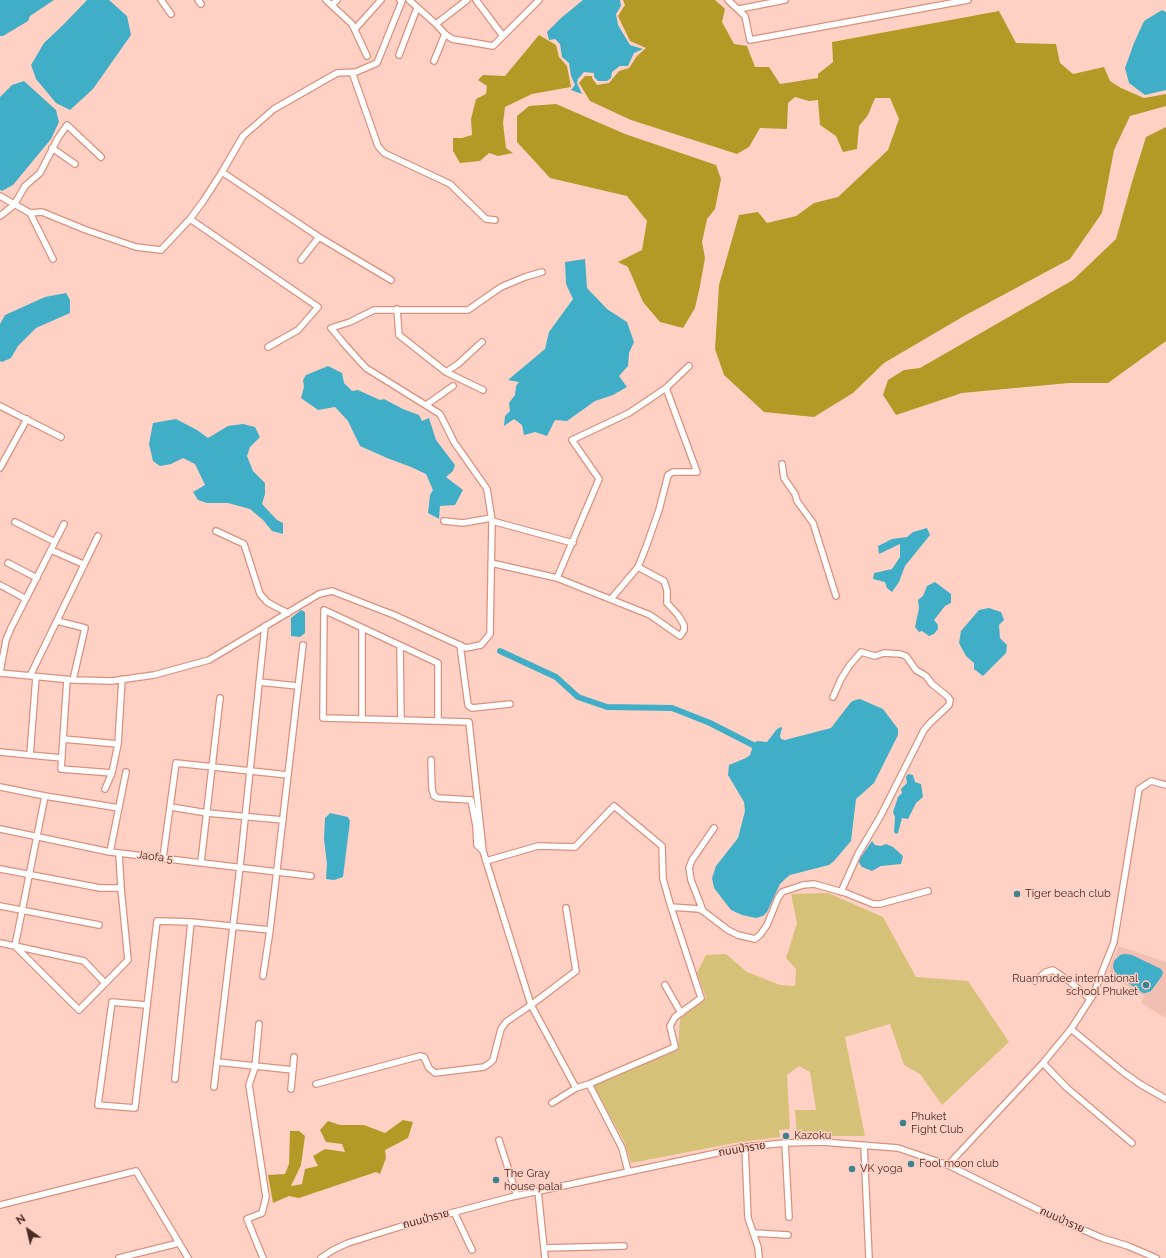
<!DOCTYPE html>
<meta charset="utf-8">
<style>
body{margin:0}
#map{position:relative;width:1166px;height:1258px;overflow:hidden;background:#ffd1c4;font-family:Raleway,sans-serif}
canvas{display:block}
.north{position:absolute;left:8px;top:1210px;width:40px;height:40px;-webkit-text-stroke:3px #ffd1c4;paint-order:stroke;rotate:326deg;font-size:11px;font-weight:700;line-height:16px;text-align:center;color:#482b23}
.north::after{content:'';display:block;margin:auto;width:14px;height:18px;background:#482b23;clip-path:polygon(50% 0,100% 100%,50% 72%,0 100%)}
</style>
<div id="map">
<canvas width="1166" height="1258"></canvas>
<div class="north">N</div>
</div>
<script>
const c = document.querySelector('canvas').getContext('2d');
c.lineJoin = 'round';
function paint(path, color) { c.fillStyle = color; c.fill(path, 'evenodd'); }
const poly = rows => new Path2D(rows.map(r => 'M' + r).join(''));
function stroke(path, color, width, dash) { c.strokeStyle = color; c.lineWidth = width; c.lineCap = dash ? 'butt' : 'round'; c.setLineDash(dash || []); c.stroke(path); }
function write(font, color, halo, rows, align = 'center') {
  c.font = font + ' Raleway,"Noto Sans Thai",sans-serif'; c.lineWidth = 3; c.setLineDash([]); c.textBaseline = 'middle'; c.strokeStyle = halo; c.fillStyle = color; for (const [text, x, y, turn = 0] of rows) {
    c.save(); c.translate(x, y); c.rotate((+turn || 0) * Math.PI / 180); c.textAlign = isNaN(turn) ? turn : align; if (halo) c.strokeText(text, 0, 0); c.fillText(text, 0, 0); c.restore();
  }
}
paint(poly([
 [1119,946,1166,962,1166,1018,1141,1003,1144,996,1109,975,1110,966]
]), '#f1c0b2');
paint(poly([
 [828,893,883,917,916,977,968,981,1009,1042,942,1105,920,1074,904,1065,890,1024,845,1037,865,1136,797,1136,795,1110,816,1110,810,1072,799,1066,787,1075,790,1129,779,1130,780,1137,740,1142,631,1163,624,1141,593,1085,678,1050,680,1017,706,998,697,973,706,955,726,954,747,972,780,985,795,986,796,969,786,958,797,923,791,894]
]), '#d5c278');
paint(poly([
 [623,0,715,0,725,9,722,22,734,44,747,46,755,67,769,67,780,84,818,78,818,74,833,62,832,42,999,11,1016,43,1056,44,1060,63,1073,74,1104,67,1110,81,1121,88,1144,98,1166,94,1166,106,1130,116,1114,150,1102,213,1070,259,964,316,884,363,853,393,814,417,764,412,724,375,715,349,719,285,739,215,758,212,767,223,796,216,814,203,838,197,888,150,899,119,890,98,875,98,868,115,859,126,857,149,843,152,836,136,820,125,818,100,809,101,795,97,788,103,787,129,760,128,749,147,737,154,631,120,590,101,579,83,585,76,592,76,592,78,597,85,609,83,619,71,629,68,637,56,646,48,630,41,618,16,625,5],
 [539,35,556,45,559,57,567,66,571,87,532,94,505,107,503,123,506,148,513,153,498,156,489,153,480,161,460,163,453,151,453,138,462,138,472,135,471,119,476,99,486,94,487,86,478,80,483,75,505,76],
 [556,104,625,134,716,165,721,179,715,209,707,219,702,242,705,258,700,286,695,308,683,328,660,322,643,302,628,267,618,262,642,250,647,221,627,196,550,178,517,142,517,116,529,106],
 [1166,127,1166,341,1108,383,1069,383,962,393,896,415,883,395,888,380,904,370,920,368,1073,280,1116,239,1132,182,1146,137],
 [403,1120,413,1122,408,1138,385,1150,386,1158,380,1174,376,1172,299,1198,289,1196,273,1203,268,1175,285,1174,289,1164,290,1131,299,1131,305,1136,301,1165,291,1186,302,1184,305,1169,318,1166,313,1156,325,1149,345,1152,342,1144,326,1142,320,1130,328,1121,340,1125,364,1125,385,1133]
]), '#b39926');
paint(poly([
 [0,0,54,0,30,16,28,21,3,36,0,36],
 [87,0,109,0,127,16,131,35,93,89,70,110,56,103,36,79,31,65,44,43,64,24],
 [583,0,620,0,621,6,616,14,618,25,630,45,643,49,634,53,628,66,620,66,612,72,611,78,607,81,598,81,594,77,594,73,584,72,578,79,577,83,582,94,571,90,575,85,571,76,569,63,562,57,560,44,555,39,549,40,547,32,561,18],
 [1162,10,1166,12,1166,90,1145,95,1129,83,1125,68,1134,43,1144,21],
 [24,81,56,110,59,122,51,139,13,185,2,191,0,190,0,97,12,85],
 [585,259,587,288,607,309,627,322,634,342,629,353,628,366,619,376,627,387,613,395,595,401,567,421,555,420,547,436,535,432,524,435,522,425,514,419,504,426,505,416,510,411,509,403,515,395,516,386,519,382,508,380,545,349,549,332,573,299,566,284,565,262],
 [66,293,70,300,70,313,36,328,18,346,11,358,2,362,0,361,0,324,5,315,45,297],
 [328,366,342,373,344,383,352,391,358,390,380,400,384,399,403,409,419,415,422,421,429,418,436,440,455,465,453,471,446,477,463,490,455,505,440,506,439,519,428,513,430,495,433,490,426,474,411,467,387,458,360,446,348,421,335,407,318,410,301,398,304,387,303,380,306,375],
 [176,419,197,430,208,438,228,426,243,424,255,427,260,437,250,447,247,456,253,471,265,483,265,494,262,504,277,520,283,523,283,534,272,531,263,520,250,509,228,503,207,503,198,500,193,492,205,485,195,464,183,458,171,464,160,466,153,461,149,444,153,423],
 [927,528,930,535,905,566,899,582,892,592,887,588,885,582,873,579,874,573,892,569,900,557,900,544,879,554,878,546,892,539,907,537,913,532],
 [935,582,951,594,951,603,945,606,934,620,938,625,938,629,934,634,929,636,922,631,919,632,915,627,919,608,918,600,923,596,927,586],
 [989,608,1001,612,1004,620,999,625,1000,638,1007,645,1006,653,983,676,974,669,974,663,966,656,959,643,961,631,979,610],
 [301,610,305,612,305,633,300,637,291,636,291,618],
 [860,699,883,709,898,729,898,735,874,783,856,799,851,841,834,861,829,865,790,875,785,879,780,884,767,912,763,916,756,918,742,915,731,910,714,888,712,878,716,866,738,838,745,811,744,802,728,775,729,765,746,758,750,755,754,743,757,741,767,742,777,729,781,727,782,728,780,736,781,739,785,740,831,728,851,702,855,700],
 [908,774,913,775,915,782,921,784,923,797,916,803,908,819,902,818,898,833,896,834,894,832,895,817,893,812,898,797,902,793,901,789,907,783,906,777],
 [330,813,348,817,350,821,343,877,334,880,326,879,327,864,324,839,325,818],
 [872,841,875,845,881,846,886,844,893,847,903,856,901,864,881,866,872,871,862,867,858,861],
 [1125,954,1132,955,1161,969,1163,972,1162,976,1151,991,1146,993,1143,993,1116,975,1113,967,1114,961,1120,955]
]), '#40aec6');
stroke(poly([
 [500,651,556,677,578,697,607,707,672,708,710,723,753,745]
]), '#40aec6', 6);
const street = poly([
 [161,0,171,14],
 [198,0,201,4],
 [326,0,352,24,367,56],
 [409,0,436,24,445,34,452,39,493,46,539,0],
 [476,0,503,36],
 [728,0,745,16,750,40,968,0],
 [332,5,337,0],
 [739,9,785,0],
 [436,24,467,0],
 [355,29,381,0],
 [399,55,417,8],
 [434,61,445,34],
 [352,72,378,146,384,153,450,184,486,219,495,220],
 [52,148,75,164],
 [222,172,319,237,391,280],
 [0,196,30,213,42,212,86,230,136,247,161,250,190,219,204,200,222,172,243,136,274,109,337,73,356,72,377,63,402,1,400,0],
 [30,213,53,259],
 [0,216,14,205,25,186,40,173,58,138,67,125,101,157],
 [190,219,318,307,298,330,268,347],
 [301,260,319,237],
 [397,309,399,335,446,372,483,390],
 [446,372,458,364,482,342],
 [426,405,453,386],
 [0,406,61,437],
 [782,464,784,478,795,494,797,501,813,523,836,596],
 [0,468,27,419],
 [444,521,463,523,491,518],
 [492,521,573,543],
 [15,522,55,542],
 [216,531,244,544,260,594,267,602,276,607,288,613],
 [51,550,83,564],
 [8,563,37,578],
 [491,563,557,578,650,615,680,636,684,630,684,625,678,615,667,603,667,590,664,581,638,567,611,599],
 [638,567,646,547,659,510,668,475,673,472,697,472,666,388],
 [557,578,599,479,572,440,629,413,666,388,689,366],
 [0,585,26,599],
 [57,621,85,628,73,680],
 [460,645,468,705,472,708,510,704],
 [400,646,401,720],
 [0,672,6,640,11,628,64,524],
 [0,673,73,680,112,681,154,675,209,660,319,594,332,591,394,615,466,648,481,645,490,634,492,521,487,489,454,442,440,414,366,368,346,346,331,328,350,322,374,310,468,310,501,287,525,277,542,272],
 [30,676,98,536],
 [36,677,30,755,62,758],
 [67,680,61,769,112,773],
 [259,682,298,686],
 [833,697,841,679,849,666,861,652,875,656,884,653,900,654,906,656,916,670,926,676,932,684,947,696,950,700,949,705,930,723,924,730,880,817,858,854,841,892],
 [362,719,362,628],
 [438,721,438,663,324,610,323,718,401,720,469,722,483,851,486,861,531,1005,576,1088],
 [63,739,118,744],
 [0,752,30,755],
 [431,760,432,789,434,796,438,798,471,800,476,826,477,845,483,851],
 [0,787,45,796,119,808],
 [105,789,112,773,118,744,122,679],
 [45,796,15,946,84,961,105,983],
 [171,807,207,813,283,820],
 [0,829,110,852,311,876],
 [110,852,126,772],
 [163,858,176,763,288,775],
 [486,861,538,846,575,847,614,806,662,846,663,879,671,907,701,998,675,1017,670,1026,675,1047,589,1084,576,1088,552,1103],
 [201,862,220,698],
 [0,869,100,888,121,888],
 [0,906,99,925],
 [671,907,699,909,703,911,728,930,738,935,755,939,760,935,767,925,778,898,782,892,803,885,814,884,846,893,873,904,880,904,928,891],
 [703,911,691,880,689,868,692,860,714,828],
 [0,943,15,946,79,1010,128,960,121,888,119,853],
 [263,976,270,930,303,645],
 [1035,981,1046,972,1053,970,1069,981,1090,999],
 [665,985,681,1013],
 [146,1005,112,1002,98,1105,135,1108,157,921,191,922,270,930],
 [259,1024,255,1067,249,1085,266,1197,262,1213,247,1219,263,1258],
 [1071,1029,1123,1072,1140,1084,1166,1099],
 [217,1062,293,1070],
 [1043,1063,1067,1088,1132,1143],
 [175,1079,191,922],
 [316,1084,420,1056,424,1057,429,1068,435,1073,484,1067,490,1063,493,1060,501,1029,506,1022,531,1005,576,971,566,908],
 [589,1084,622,1148,628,1171],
 [214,1087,240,867,265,626],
 [291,1089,294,1057],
 [499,1140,517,1196],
 [785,1143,789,1217],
 [864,1145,869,1258],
 [745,1147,748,1218,758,1247,759,1258],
 [948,1165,1043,1063,1071,1029,1093,995,1114,942,1139,789,1151,781,1166,785],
 [538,1191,545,1258],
 [0,1205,136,1171,188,1258],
 [454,1212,472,1250],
 [754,1233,788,1235],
 [544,1248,624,1246],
 [119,1258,179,1243],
 [321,1258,333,1250,348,1243,399,1227,511,1197,745,1147,785,1143,822,1142,898,1148,948,1165,1051,1216,1102,1238,1128,1246,1156,1258]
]);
stroke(street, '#d9917e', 8);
stroke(street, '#fff', 5.5);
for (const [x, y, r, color] of [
 [1017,894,4,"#3e8191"],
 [1146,985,4,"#3e8191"],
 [903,1123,4,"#3e8191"],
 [786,1136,4,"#3e8191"],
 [911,1164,4,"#3e8191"],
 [852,1169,4,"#3e8191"],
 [496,1180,4,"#3e8191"]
]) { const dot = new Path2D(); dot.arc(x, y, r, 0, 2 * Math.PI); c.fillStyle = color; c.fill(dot); stroke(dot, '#ffd1c4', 1.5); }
write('11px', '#482b23', '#ffd1c4', [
 ["Jaofa 5",155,857,7],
 ["ถนนป่าราย",742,1149,-9],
 ["ถนนป่าราย",426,1219,-15],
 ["ถนนป่าราย",1062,1220,24]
]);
write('11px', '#482b23', '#ffd1c4', [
 ["Tiger beach club",1025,894],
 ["Ruamrudee international",1138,979,"right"],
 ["school Phuket",1138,992,"right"],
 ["Phuket",911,1117],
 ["Fight Club",911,1130],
 ["Kazoku",794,1136],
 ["Fool moon club",919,1164],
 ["VK yoga",860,1169],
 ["The Gray",504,1174],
 ["house palai",504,1187]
], 'left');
</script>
